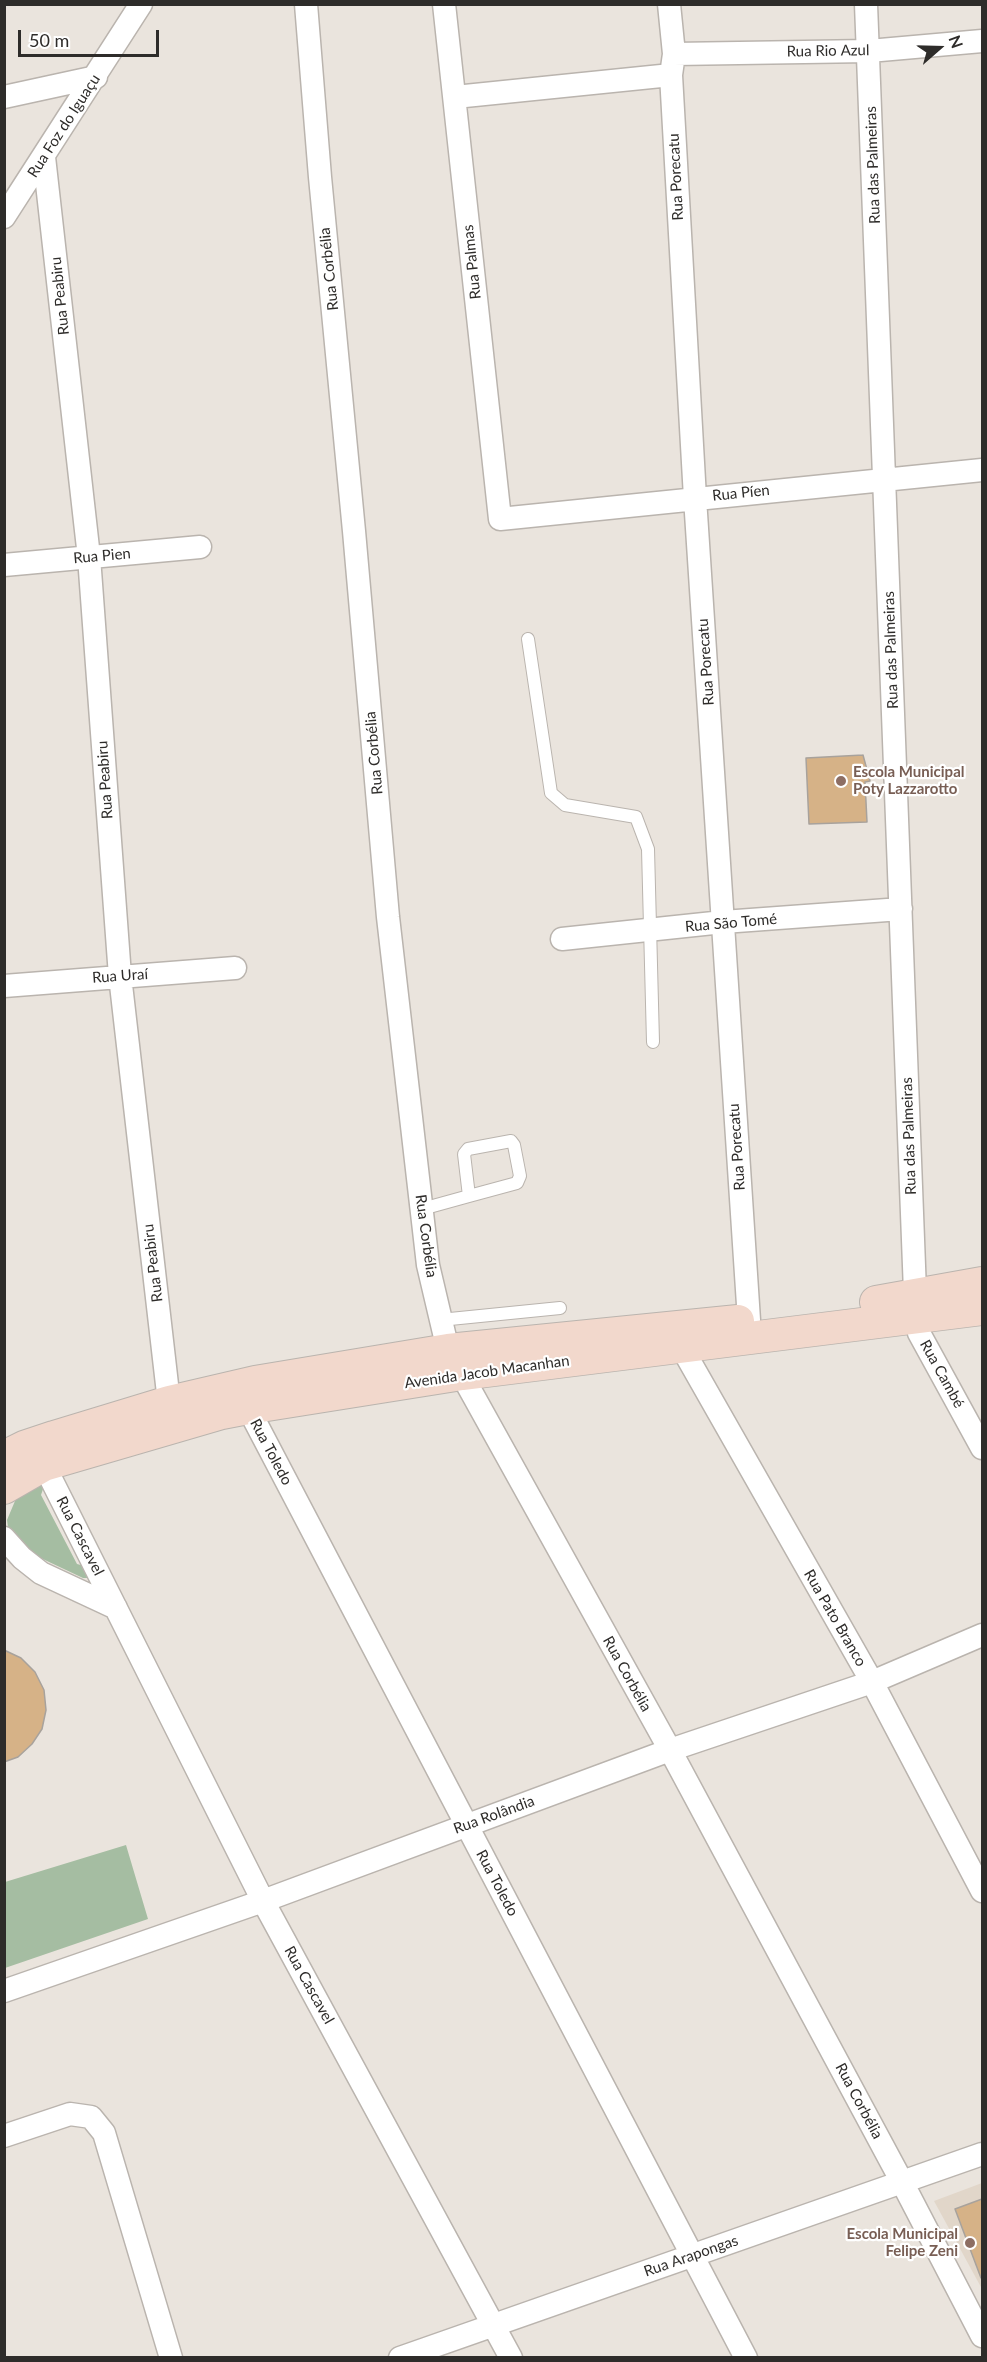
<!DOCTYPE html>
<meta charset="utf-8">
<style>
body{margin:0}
#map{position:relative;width:987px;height:2362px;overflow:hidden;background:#eae4dd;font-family:Lato,sans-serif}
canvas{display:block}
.frame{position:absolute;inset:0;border:6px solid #2e2c2a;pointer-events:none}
.north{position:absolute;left:909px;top:18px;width:60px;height:60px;-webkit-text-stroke:4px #fff;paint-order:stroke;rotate:70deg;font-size:16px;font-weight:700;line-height:24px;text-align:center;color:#2e2c2a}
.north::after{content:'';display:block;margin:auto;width:21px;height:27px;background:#2e2c2a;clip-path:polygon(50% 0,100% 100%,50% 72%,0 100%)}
.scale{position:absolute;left:18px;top:30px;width:141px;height:27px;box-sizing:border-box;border:3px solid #2e2c2a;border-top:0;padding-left:8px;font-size:18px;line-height:21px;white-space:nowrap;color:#2e2c2a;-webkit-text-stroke:4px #fff;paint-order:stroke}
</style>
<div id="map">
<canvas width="987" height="2362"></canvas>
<div class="frame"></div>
<div class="north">N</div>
<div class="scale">50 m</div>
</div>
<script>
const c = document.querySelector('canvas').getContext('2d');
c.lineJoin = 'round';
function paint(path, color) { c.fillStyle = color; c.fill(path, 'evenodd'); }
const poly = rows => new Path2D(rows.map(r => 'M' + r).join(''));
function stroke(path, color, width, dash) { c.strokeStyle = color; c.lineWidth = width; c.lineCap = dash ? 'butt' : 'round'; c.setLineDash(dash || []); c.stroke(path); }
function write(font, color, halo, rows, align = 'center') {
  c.font = font + ' Lato,sans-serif'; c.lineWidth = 4.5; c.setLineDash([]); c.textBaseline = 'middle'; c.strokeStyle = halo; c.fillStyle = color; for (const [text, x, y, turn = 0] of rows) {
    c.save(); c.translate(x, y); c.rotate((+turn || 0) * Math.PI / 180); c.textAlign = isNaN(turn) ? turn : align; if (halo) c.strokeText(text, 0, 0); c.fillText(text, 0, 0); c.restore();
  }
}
paint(poly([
 [982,2183,982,2289,934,2201]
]), '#e1d6c9');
paint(poly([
 [45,1483,41,1495,77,1564,92,1568,88,1578,83,1578,30,1553,9,1535,7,1520,15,1501,29,1488],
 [126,1845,148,1919,5,1968,5,1882]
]), '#a5bda2');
const building = poly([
 [863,755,870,781,865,782,867,822,809,824,806,758,863,755],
 [4,1650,21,1658,35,1672,44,1690,46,1710,42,1729,32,1744,18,1757,4,1762,4,1650],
 [982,2199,982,2278,981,2278,955,2209,982,2199]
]);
paint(building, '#d6b287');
stroke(building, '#a8a29c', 1.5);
const lane = poly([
 [528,639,551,793,565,805,636,817,648,849,653,1042],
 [422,1209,469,1196,517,1183,520,1176,514,1145,511,1141,468,1149,464,1154,469,1196],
 [440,1320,560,1308]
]);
const street = poly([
 [306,4,320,177,354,531,388,917,428,1265,448,1350,670,1750,902,2182,982,2336],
 [444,4,500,519,982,470],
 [669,4,674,54,671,75,695,498,749,1320],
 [866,4,916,1318,919,1333,982,1448],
 [674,54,869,51,982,41],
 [4,97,96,77],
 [455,97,671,75],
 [44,157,89,557,120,976,169,1402],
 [4,217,141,4],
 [4,565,200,547],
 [562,939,723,922,901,909],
 [4,986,235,968],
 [682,1348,872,1682,982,1891],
 [248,1408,746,2358],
 [44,1465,263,1901,511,2358],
 [4,1538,22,1558,41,1573,116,1608],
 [4,1991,263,1901,670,1750,872,1682,982,1635],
 [4,2136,70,2114,91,2117,104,2133,171,2358],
 [400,2358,982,2154]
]);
const secondary = poly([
 [876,1302,982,1283],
 [4,1457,24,1447,54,1437,169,1402,255,1382,448,1350,738,1321],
 [4,1488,44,1465,222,1413,248,1408,462,1374,982,1309]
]);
stroke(lane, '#bab4ae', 14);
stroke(street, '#bab4ae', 25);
stroke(secondary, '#bab4ae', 34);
stroke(lane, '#fff', 12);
stroke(street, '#fff', 22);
stroke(secondary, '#f2d8cc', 32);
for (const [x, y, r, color] of [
 [841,781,6,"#8d6e63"],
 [970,2243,6,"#8d6e63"]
]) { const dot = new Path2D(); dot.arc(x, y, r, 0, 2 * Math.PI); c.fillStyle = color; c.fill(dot); stroke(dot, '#fff', 2); }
write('15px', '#2e2c2a', '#fff', [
 ["Rua Rio Azul",828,51,-1],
 ["Rua Foz do Iguaçu",64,126,-57],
 ["Rua das Palmeiras",873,165,-92],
 ["Rua Porecatu",676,177,-93],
 ["Rua Palmas",472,262,-96],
 ["Rua Corbélia",329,269,-96],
 ["Rua Peabiru",60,296,-96],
 ["Rua Píen",741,493,-6],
 ["Rua Pien",102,556,-5],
 ["Rua das Palmeiras",891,650,-92],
 ["Rua Porecatu",706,662,-94],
 ["Rua Corbélia",374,753,-95],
 ["Rua Peabiru",105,780,-94],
 ["Rua São Tomé",731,923,-5],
 ["Rua Uraí",120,976,-4],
 ["Rua das Palmeiras",909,1136,-92],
 ["Rua Porecatu",737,1147,-94],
 ["Rua Corbélia",426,1236,82],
 ["Rua Peabiru",153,1263,-97],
 ["Avenida Jacob Macanhan",487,1372,-8],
 ["Rua Cambé",942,1374,61],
 ["Rua Toledo",271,1452,62],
 ["Rua Cascavel",80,1536,63],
 ["Rua Pato Branco",835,1618,60],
 ["Rua Corbélia",627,1674,61],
 ["Rua Rolândia",494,1815,-20],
 ["Rua Toledo",497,1883,62],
 ["Rua Cascavel",309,1985,61],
 ["Rua Corbélia",859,2101,62],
 ["Rua Arapongas",691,2256,-19]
]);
write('bold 15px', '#785e54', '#fff', [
 ["Escola Municipal",853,772],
 ["Poty Lazzarotto",853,789],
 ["Escola Municipal",958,2234,"right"],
 ["Felipe Zeni",958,2251,"right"]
], 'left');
</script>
